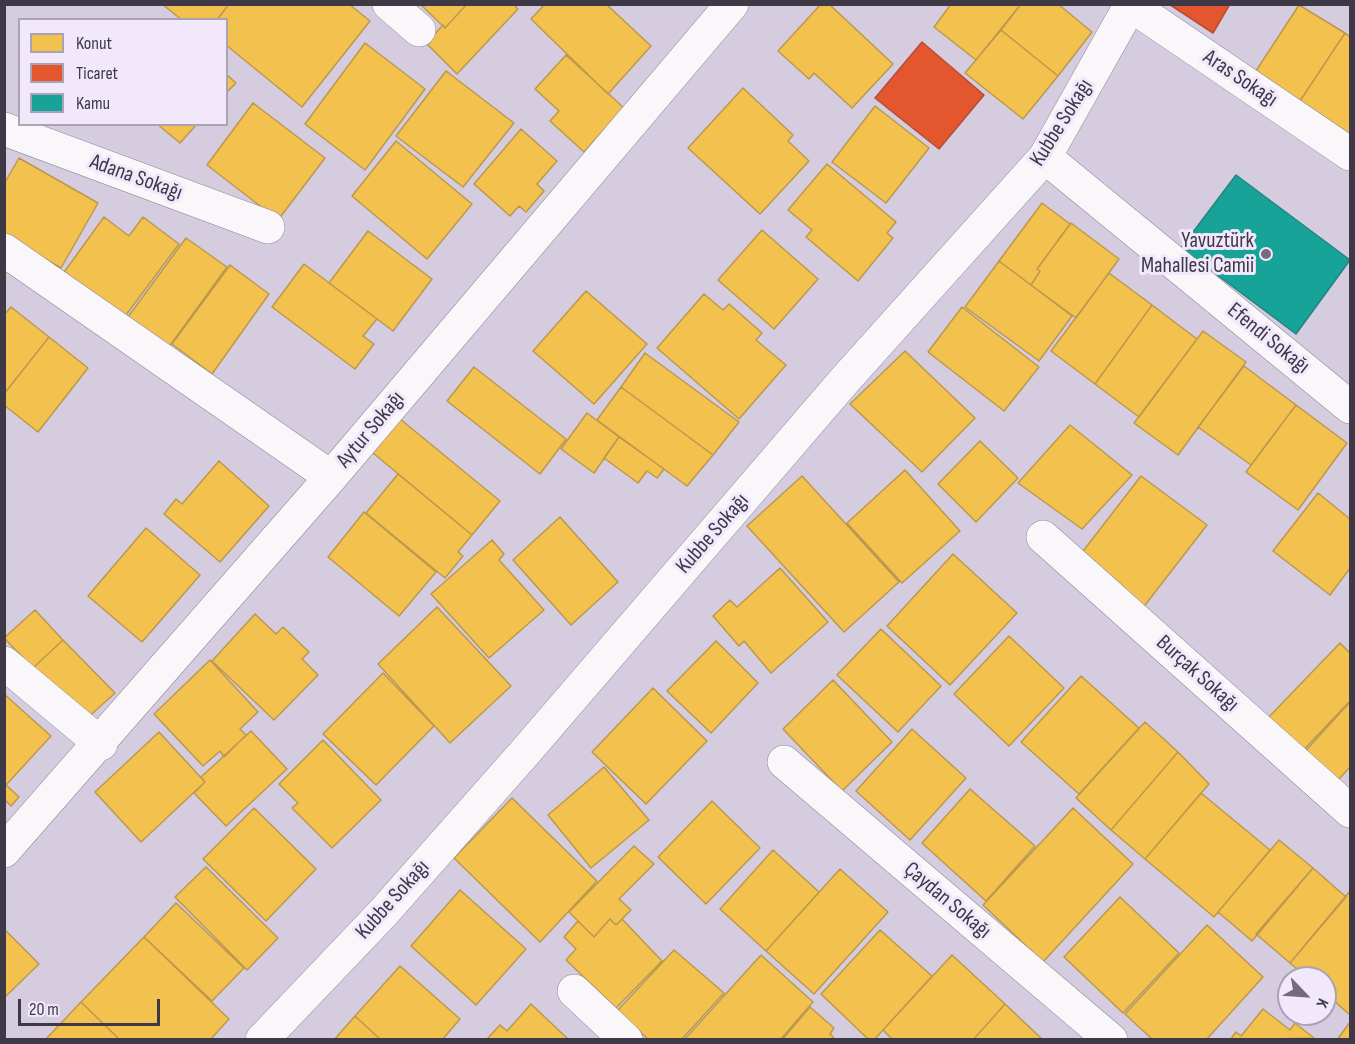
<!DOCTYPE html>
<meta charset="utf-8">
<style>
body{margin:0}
#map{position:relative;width:1355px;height:1044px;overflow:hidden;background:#d5cce0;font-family:"Sofia Sans Condensed",sans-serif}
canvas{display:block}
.frame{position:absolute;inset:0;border:6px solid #3f3947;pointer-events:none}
.legend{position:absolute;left:18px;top:18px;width:210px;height:108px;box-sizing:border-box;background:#f1e9fb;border:2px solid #aaa3b3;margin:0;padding:8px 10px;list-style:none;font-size:18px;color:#3f3947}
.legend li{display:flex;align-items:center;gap:12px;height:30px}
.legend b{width:30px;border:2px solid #aaa3b3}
.north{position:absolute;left:1277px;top:966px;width:60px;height:60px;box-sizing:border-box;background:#f1e9fb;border:2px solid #aaa3b3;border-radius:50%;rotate:115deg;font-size:16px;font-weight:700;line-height:24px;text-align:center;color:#3f3947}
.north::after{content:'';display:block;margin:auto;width:21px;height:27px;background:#746c7d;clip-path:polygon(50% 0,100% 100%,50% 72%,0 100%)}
.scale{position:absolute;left:18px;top:999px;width:142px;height:27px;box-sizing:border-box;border:3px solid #3f3947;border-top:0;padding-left:8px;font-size:18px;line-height:21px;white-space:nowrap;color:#3f3947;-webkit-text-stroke:4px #f1e9fb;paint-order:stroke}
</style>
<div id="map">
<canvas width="1355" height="1044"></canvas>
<div class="frame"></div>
<ul class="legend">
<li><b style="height:16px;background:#f2c14e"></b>Konut</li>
<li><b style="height:16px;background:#e4572e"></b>Ticaret</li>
<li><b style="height:16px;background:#17a398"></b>Kamu</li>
</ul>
<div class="north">K</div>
<div class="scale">20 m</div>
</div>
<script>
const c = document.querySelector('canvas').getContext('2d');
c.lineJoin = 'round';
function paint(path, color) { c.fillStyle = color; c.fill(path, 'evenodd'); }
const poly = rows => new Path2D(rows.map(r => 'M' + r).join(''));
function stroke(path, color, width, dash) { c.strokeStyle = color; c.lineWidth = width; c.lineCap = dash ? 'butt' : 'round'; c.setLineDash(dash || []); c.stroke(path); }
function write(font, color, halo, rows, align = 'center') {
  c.font = font + ' "Sofia Sans Condensed",sans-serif'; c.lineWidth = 6; c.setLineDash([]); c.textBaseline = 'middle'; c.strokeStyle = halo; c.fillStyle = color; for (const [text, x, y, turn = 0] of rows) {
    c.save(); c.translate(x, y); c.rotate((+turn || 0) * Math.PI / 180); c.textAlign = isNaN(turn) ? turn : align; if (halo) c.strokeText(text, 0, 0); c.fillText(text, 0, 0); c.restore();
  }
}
const homes = poly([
 [162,4,229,4,217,20,182,20,162,4],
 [229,4,349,4,370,21,302,107,226,45,226,20,217,20,229,4],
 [420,4,467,4,445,28,420,4],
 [467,4,513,4,518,9,457,74,426,43,443,25,445,28,467,4],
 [545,4,606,4,651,46,608,94,531,19,545,4],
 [821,4,829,4,893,64,852,108,814,73,809,79,778,51,821,4],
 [951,4,1021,4,976,60,934,27,951,4],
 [1021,4,1058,4,1092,32,1058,76,1001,30,1021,4],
 [1299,5,1345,33,1296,107,1252,77,1299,5],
 [1001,30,1058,76,1023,119,965,73,1001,30],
 [1345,33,1350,37,1350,143,1296,107,1345,33],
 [365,43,425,89,365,170,305,124,365,43],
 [566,55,624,108,584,152,550,121,559,111,535,89,566,55],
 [446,71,514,123,463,187,396,136,446,71],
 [226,74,236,83,226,93,226,74],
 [743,88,793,135,788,141,809,161,760,214,688,148,743,88],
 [253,103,325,158,278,220,207,165,253,103],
 [875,106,929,148,886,203,832,162,875,106],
 [157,124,197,124,180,143,157,124],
 [521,129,557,161,537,184,544,191,526,212,519,206,510,216,474,184,521,129],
 [396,141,472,204,427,259,352,196,396,141],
 [19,158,98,203,61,268,4,236,4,184,19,158],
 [827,164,896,222,887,233,893,238,858,281,806,237,812,230,788,210,827,164],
 [1042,203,1070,224,1037,269,1040,271,1031,285,999,261,1042,203],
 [104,217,129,236,143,217,179,244,123,319,62,275,104,217],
 [1071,223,1119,259,1076,318,1031,285,1040,271,1037,269,1071,223],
 [762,230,818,279,774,329,718,280,762,230],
 [368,231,432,279,393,331,329,283,368,231],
 [186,238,227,267,166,351,125,321,186,238],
 [999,261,1072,316,1039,361,965,307,999,261],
 [304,264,377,319,363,336,374,344,355,369,272,307,304,264],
 [230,265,269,294,212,374,172,344,230,265],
 [1109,273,1152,305,1095,384,1051,351,1109,273],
 [586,291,647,344,594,404,533,351,586,291],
 [704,294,723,310,729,304,762,333,756,340,786,365,739,419,657,348,704,294],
 [1152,305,1197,339,1139,417,1095,384,1152,305],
 [11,307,49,337,4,394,4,315,11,307],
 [962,307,1039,367,1004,411,928,352,962,307],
 [1203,331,1246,362,1178,455,1134,423,1203,331],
 [49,337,88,368,38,432,4,405,4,394,49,337],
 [905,351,975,418,922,472,850,404,905,351],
 [645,353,739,422,713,455,621,387,645,353],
 [1244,366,1296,405,1251,465,1198,427,1244,366],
 [474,367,566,439,540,474,447,401,474,367],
 [621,387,713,455,687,486,597,420,621,387],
 [1296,405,1347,443,1298,510,1246,472,1296,405],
 [587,413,619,437,594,473,561,449,587,413],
 [394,414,500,501,472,535,367,448,394,414],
 [1070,425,1132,475,1082,529,1018,483,1070,425],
 [619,437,664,469,657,478,647,471,638,483,604,458,619,437],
 [980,441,1018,478,976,522,938,484,980,441],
 [219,461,269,506,220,562,164,514,176,499,182,504,219,461],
 [905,470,960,531,902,583,847,523,905,470],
 [398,474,472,535,458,552,463,556,445,578,366,513,398,474],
 [802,476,899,582,844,632,747,526,802,476],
 [1141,476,1207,525,1142,609,1077,559,1141,476],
 [1318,493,1350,519,1350,568,1330,595,1273,551,1318,493],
 [364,512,436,572,399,616,328,557,364,512],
 [560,517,618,582,571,625,513,560,560,517],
 [146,528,200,575,142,642,88,596,146,528],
 [492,540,504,554,499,560,544,610,489,658,431,594,492,540],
 [953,554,1017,613,950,685,887,626,953,554],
 [780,568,828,622,771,673,744,641,739,646,713,616,730,600,737,607,780,568],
 [437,607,511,686,450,743,378,664,437,607],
 [35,610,63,640,33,668,4,638,35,610],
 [255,614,276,634,283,627,309,652,302,659,318,675,274,720,212,661,255,614],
 [881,629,941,686,898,732,837,675,881,629],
 [1009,636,1064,688,1009,746,954,694,1009,636],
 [63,640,115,693,83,722,33,668,63,640],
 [716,641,758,683,711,733,667,691,716,641],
 [1340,643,1350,653,1350,701,1294,760,1265,721,1340,643],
 [210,660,258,712,240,729,246,735,224,757,220,751,203,766,154,714,210,660],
 [383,673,434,726,376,785,323,734,383,673],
 [1081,676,1139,728,1079,794,1021,742,1081,676],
 [833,680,892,742,842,791,783,729,833,680],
 [653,688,707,741,646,804,592,752,653,688],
 [4,694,51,736,6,785,19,797,11,806,4,799,4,694],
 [1350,702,1350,767,1331,788,1299,758,1350,702],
 [1145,722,1178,752,1111,830,1076,798,1145,722],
 [912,729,966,778,910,840,856,791,912,729],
 [251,731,287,769,226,826,194,793,205,782,201,777,251,731],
 [159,732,205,782,141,842,95,792,159,732],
 [323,740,381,800,332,848,292,808,298,803,279,784,323,740],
 [1178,752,1209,784,1145,859,1111,830,1178,752],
 [604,767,649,820,591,868,548,815,604,767],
 [970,789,1035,846,986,901,922,843,970,789],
 [1201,793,1270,850,1214,917,1145,859,1201,793],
 [512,798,597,881,540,942,454,858,512,798],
 [712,801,760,848,706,904,658,857,712,801],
 [254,808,316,869,266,921,203,859,254,808],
 [1073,808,1133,864,1043,962,983,905,1073,808],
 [1279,840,1313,868,1252,941,1218,912,1279,840],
 [634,846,654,864,619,899,631,910,616,925,610,919,594,937,569,912,634,846],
 [773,850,819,892,766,951,720,909,773,850],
 [206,867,278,938,247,970,175,897,206,867],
 [1313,868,1346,897,1290,963,1256,934,1313,868],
 [840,869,888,912,814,994,766,951,840,869],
 [460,890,526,949,476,1005,411,946,460,890],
 [1350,891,1350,1015,1325,993,1325,978,1308,978,1290,963,1350,891],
 [1120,897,1179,953,1123,1013,1064,957,1120,897],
 [176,903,244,968,212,1001,144,937,176,903],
 [610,919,616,925,622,919,662,961,616,1008,566,960,576,949,564,937,578,921,594,937,610,919],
 [1207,925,1263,977,1206,1040,1153,1040,1125,1014,1207,925],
 [4,929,39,964,4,998,4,929],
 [880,930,932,976,874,1040,869,1040,821,994,880,930],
 [144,937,229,1019,210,1040,120,1040,81,1002,144,937],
 [674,950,724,993,681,1040,649,1040,617,1011,674,950],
 [761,955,813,1002,780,1040,684,1040,761,955],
 [952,955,1005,1004,973,1040,893,1040,883,1030,952,955],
 [400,966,460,1019,442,1040,381,1040,355,1016,400,966],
 [81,1002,120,1040,45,1040,81,1002],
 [531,1004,569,1040,486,1040,500,1025,507,1031,531,1004],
 [1005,1004,1043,1040,973,1040,1005,1004],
 [810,1007,834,1028,830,1034,836,1040,782,1040,810,1007],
 [1263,1009,1290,1030,1295,1023,1314,1038,1230,1040,1236,1032,1241,1036,1263,1009],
 [355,1016,381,1040,334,1040,355,1016],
 [1350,1022,1350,1040,1337,1040,1350,1022]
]);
paint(homes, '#f2c14e');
stroke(homes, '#bc984c', 1.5);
const shops = poly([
 [1169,4,1230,4,1213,33,1169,4],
 [922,42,984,95,939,149,875,98,922,42]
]);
paint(shops, '#e4572e');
stroke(shops, '#b24e36', 1.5);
const public = poly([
 [1236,175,1350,260,1296,334,1181,248,1236,175]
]);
paint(public, '#17a398');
stroke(public, '#238380', 1.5);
const street = poly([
 [389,4,419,30],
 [1129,4,1350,154],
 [4,129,268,227],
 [1045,157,1350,407],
 [4,250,331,477],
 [1043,537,1350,811],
 [4,663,101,744],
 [784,762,1111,1040],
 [4,851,331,477,732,4],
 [574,991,626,1040],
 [262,1040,383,913,527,750,844,381,1045,157,1131,4]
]);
stroke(street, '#8f8897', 34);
stroke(street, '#f9f7fa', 33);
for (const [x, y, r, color] of [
 [1266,254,6,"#746c7d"]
]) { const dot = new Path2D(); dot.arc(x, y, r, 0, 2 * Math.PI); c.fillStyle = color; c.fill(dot); stroke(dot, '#f1e9fb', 2); }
write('22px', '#3f3947', '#f1e9fb', [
 ["Aras Sokağı",1240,79,34],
 ["Kubbe Sokağı",1062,123,-58],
 ["Adana Sokağı",136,178,20],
 ["Efendi Sokağı",1268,339,39],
 ["Aytur Sokağı",371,430,-50],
 ["Kubbe Sokağı",713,534,-49],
 ["Burçak Sokağı",1197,674,42],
 ["Kubbe Sokağı",393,900,-48],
 ["Çaydan Sokağı",947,901,40]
]);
write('22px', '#3f3947', '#f1e9fb', [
 ["Yavuztürk",1254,241],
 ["Mahallesi Camii",1254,266]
], 'right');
</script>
